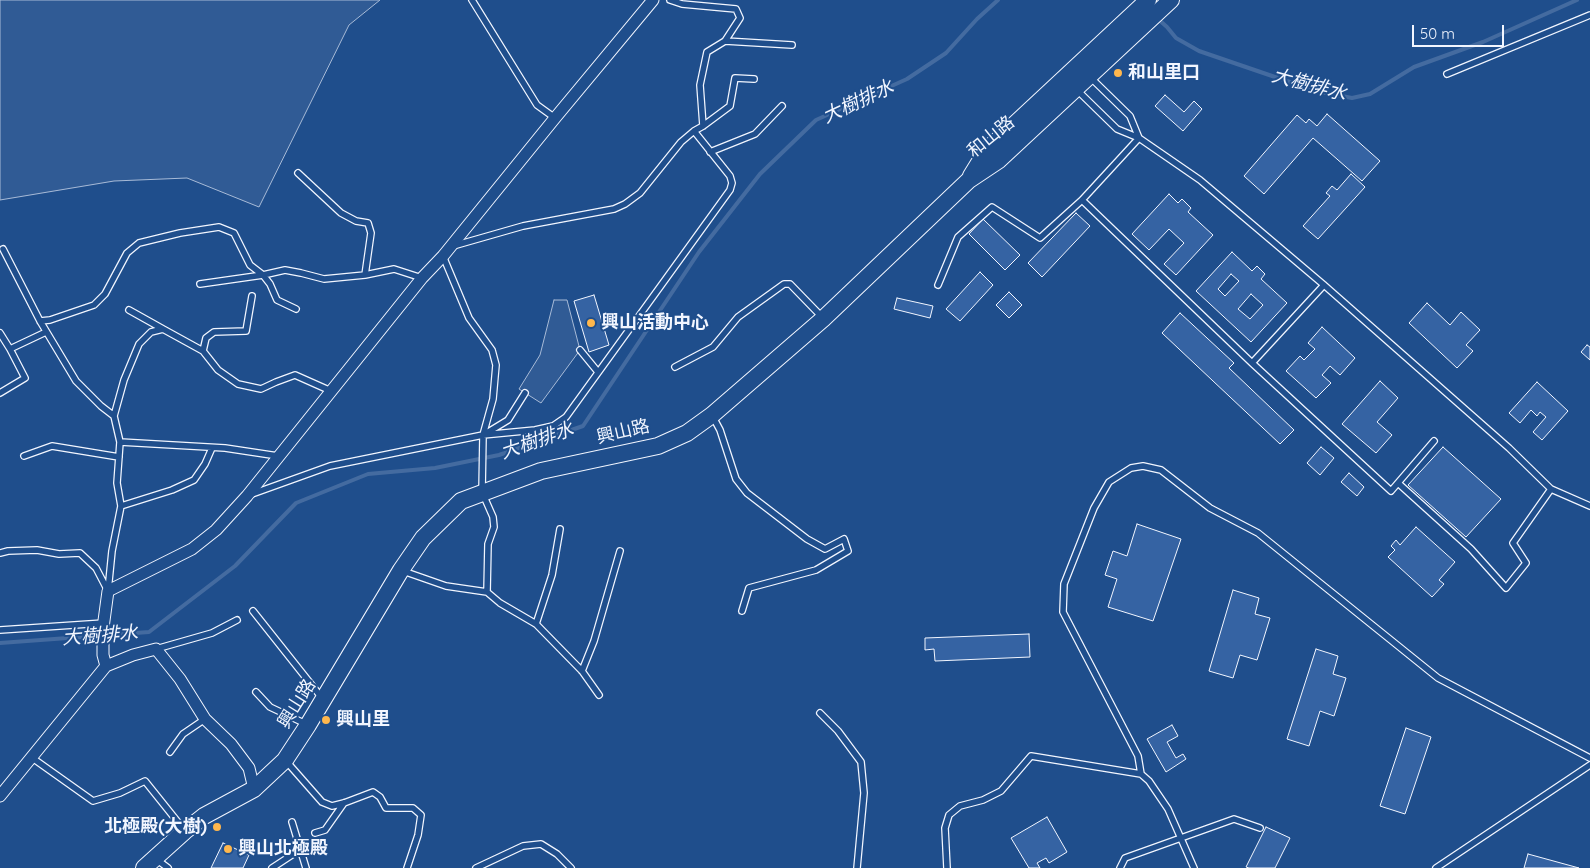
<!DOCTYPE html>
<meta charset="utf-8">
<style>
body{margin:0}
#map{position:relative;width:1590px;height:868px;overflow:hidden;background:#1f4e8c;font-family:Quicksand,sans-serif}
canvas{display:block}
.scale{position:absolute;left:1412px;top:25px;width:92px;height:22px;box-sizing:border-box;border:2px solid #f2f6ff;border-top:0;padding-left:6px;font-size:15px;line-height:18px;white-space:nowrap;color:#f2f6ff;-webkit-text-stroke:4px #1f4e8c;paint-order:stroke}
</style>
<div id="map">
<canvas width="1590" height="868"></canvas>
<div class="scale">50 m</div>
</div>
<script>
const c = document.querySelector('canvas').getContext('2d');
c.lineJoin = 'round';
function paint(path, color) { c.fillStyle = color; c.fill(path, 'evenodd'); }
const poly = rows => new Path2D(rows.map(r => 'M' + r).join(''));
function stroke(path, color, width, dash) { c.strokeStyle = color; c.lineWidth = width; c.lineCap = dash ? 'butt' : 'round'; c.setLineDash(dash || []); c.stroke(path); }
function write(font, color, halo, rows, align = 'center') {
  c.font = font + ' Quicksand,"Noto Sans TC",sans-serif'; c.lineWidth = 4; c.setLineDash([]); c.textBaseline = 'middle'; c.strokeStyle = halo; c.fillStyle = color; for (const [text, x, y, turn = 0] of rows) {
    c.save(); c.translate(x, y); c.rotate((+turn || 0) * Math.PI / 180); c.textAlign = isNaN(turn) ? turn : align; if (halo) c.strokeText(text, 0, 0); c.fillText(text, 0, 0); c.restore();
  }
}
const built = poly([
 [0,0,380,0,349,25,259,207,187,178,114,181,0,200,0,0],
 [554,300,567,300,580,350,541,403,519,389,540,355,554,300]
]);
paint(built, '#305b95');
stroke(built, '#a8bbd7', 1);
stroke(poly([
 [1158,19,1167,27,1176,38,1199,51,1316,91,1352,98,1370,94,1414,67,1483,42,1577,0],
 [0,643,149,632,235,566,296,503,368,474,435,468,499,455,583,426,699,252,760,174,816,120,907,79,946,53,977,19,998,0]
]), '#446ba0', 4);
const building = poly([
 [1165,95,1184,112,1194,101,1202,109,1183,131,1155,106,1165,95],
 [1327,114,1380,161,1362,181,1313,138,1264,194,1244,176,1297,115,1306,123,1309,119,1317,126,1327,114],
 [1351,174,1365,187,1318,239,1303,226,1330,196,1326,193,1332,186,1337,190,1351,174],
 [1169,194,1178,203,1182,199,1191,208,1188,212,1213,235,1176,275,1164,264,1184,243,1169,229,1149,250,1132,234,1169,194],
 [1076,213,1090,226,1042,277,1028,263,1076,213],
 [983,219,1020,255,1005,270,969,234,983,219],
 [1232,252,1252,271,1257,266,1265,274,1261,279,1287,303,1251,342,1196,291,1232,252],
 [1231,274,1239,281,1225,296,1218,289,1231,274],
 [1251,294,1263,305,1250,319,1238,309,1251,294],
 [980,272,993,285,960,321,946,309,980,272],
 [1009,292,1022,305,1009,318,996,305,1009,292],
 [594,295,609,345,589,352,574,301,594,295],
 [897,298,933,306,930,318,894,309,897,298],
 [1427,303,1450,325,1461,312,1480,330,1466,345,1473,351,1457,368,1409,323,1427,303],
 [1180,313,1234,363,1229,368,1294,430,1280,444,1162,333,1180,313],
 [1322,327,1355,358,1340,375,1330,366,1322,375,1331,383,1316,398,1286,371,1300,356,1304,360,1315,349,1308,343,1322,327],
 [1587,345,1590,347,1590,360,1581,352,1587,345],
 [1380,381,1398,398,1377,422,1392,435,1376,453,1342,424,1380,381],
 [1537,382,1568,411,1542,440,1533,432,1546,417,1540,412,1537,416,1531,410,1520,423,1509,413,1537,382],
 [1321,447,1334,458,1320,475,1307,463,1321,447],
 [1443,447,1501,499,1466,537,1408,485,1443,447],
 [1349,473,1364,487,1357,496,1341,482,1349,473],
 [1137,524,1181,539,1153,621,1108,607,1117,579,1105,575,1113,551,1127,556,1137,524],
 [1416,527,1455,562,1439,580,1444,584,1432,597,1388,557,1395,550,1391,546,1396,540,1400,545,1416,527],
 [1233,590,1259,598,1255,614,1270,618,1257,660,1240,655,1233,678,1209,671,1233,590],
 [1029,634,1030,657,935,661,934,649,925,650,925,638,1029,634],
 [1316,649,1338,656,1333,674,1346,678,1334,716,1320,711,1309,746,1287,739,1316,649],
 [1172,725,1178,736,1167,742,1176,758,1183,754,1186,759,1166,772,1147,739,1172,725],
 [1406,728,1431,737,1405,814,1380,806,1406,728],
 [1047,817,1067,852,1049,863,1046,858,1037,863,1040,868,1029,868,1011,838,1047,817],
 [1266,827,1290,838,1275,868,1249,868,1246,867,1266,827],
 [223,843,249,855,243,868,211,868,223,843],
 [1528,854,1579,868,1524,868,1528,854]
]);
paint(building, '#3563a3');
stroke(building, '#f2f6ff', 1);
const service = poly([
 [472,0,537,105,555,118],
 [670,0,682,4,736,9,740,18,725,41,707,52,700,85,703,126],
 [725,41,792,45],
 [1447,74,1590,15],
 [1089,76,1130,116,1139,138],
 [1076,89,1117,129,1139,138,1200,180,1324,285,1509,448,1551,489,1590,506],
 [710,152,755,134,782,106],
 [298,173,341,213,356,221,368,223,371,233,365,275],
 [1082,200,1252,363,1391,491,1434,441],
 [453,246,523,226,614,209,625,204,640,193,681,142,694,131,703,126,730,106,735,78,754,79],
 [3,249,40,321,76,381,101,406,114,416],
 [443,256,469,318,492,350,496,365,493,399,483,435,482,492,493,517,494,527,488,544,487,592],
 [200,284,263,275,285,270,301,273,324,279,365,275,394,269,422,278],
 [938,285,958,237,992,207,1040,238,1082,200,1139,138],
 [129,310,163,329],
 [40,321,50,320,94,305,105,294,127,253,139,243,180,233,219,227,234,233,250,265,263,275,270,284,277,300,296,309],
 [0,333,10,349],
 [580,350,598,372],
 [203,351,218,370,238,384,261,389,276,382,295,375,331,391],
 [1252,363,1324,285],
 [675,367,713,347,738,317,784,284,790,284,822,317],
 [0,393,25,378,10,349,46,332],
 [713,417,720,430,736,479,747,493,807,539,825,549,844,539,848,551,816,570,749,588,742,611],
 [485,434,508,420,525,393],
 [120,442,225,448,278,456],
 [24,456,52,446,119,457],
 [1398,483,1471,549,1506,588,1526,563,1513,543,1551,489],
 [252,494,330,466,483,435,535,430,553,426,566,417,730,190,732,183,730,176,694,131],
 [121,506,172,490,194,480,205,464,212,448],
 [0,553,8,551,37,550,59,554,80,553,96,568,108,591],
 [403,571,446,586,487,592,500,603,536,624,582,671,599,695],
 [108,591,112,551,121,506,117,483,120,442,114,416,124,380,139,344,151,332,163,329,203,351,206,338,214,332,246,331,252,296],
 [253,611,322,698],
 [536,624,552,575,560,529],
 [0,630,104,623],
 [156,649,212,633,237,620],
 [582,671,594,641,620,551],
 [256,692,270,707,306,724],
 [820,713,838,731,861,762,864,793,857,868],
 [170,752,183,734,205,719],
 [31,757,93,801,120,793,145,781,185,831],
 [286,761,322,802,332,806,344,803,373,792,380,797,386,808,413,808,421,815,418,835,407,868],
 [1141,774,1138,756,1063,612,1064,584,1094,508,1109,482,1131,468,1143,466,1161,470,1210,508,1258,533,1438,678,1590,758],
 [292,822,306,868],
 [315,833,325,830,344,803],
 [156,859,168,868],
 [272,868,301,849],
 [476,868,523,846,541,844,557,854,571,868],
 [947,868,945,828,949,815,960,806,983,800,1001,791,1031,756,1141,774,1149,781,1168,809,1194,868],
 [1120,868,1125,858,1234,819,1260,828],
 [1436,868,1590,765]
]);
const minor = poly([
 [106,666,103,655,103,628,108,591,192,549,216,530,247,496,422,278,443,256,555,118,653,0],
 [0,796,106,666,133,655,156,649,180,679,205,719,231,744,249,768,254,789]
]);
const secondary = poly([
 [971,176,987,150,1148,0],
 [144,868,185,831,204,816,254,789,285,760,308,725,401,570,423,538,461,501,541,471,658,446,687,433,712,415,823,319,969,180,999,160,1171,0]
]);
stroke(service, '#f2f6ff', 8);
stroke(minor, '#f2f6ff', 13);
stroke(secondary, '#f2f6ff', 18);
stroke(service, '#1f4e8c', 5.5);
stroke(minor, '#1f4e8c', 11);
stroke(secondary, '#1f4e8c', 16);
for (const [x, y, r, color] of [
 [1118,73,5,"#ffb74d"],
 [591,323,5,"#ffb74d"],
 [326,720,5,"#ffb74d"],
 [217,827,5,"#ffb74d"],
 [228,849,5,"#ffb74d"]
]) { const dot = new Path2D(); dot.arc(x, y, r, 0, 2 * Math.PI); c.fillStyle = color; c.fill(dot); stroke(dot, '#1f4e8c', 2); }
write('bold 18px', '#f2f6ff', '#1f4e8c', [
 ["和山里口",1128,73],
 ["興山活動中心",601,323],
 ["興山里",336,720],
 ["北極殿(大樹)",207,827,"right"],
 ["興山北極殿",238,849]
], 'left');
write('18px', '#f2f6ff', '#1f4e8c', [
 ["和山路",991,137,-39],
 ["興山路",623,432,-13],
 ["興山路",297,704,-58]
]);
write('italic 19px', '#f2f6ff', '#1f4e8c', [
 ["大樹排水",1309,85,15],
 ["大樹排水",858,102,-25],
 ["大樹排水",537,441,-19],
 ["大樹排水",100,636,-4]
]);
</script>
